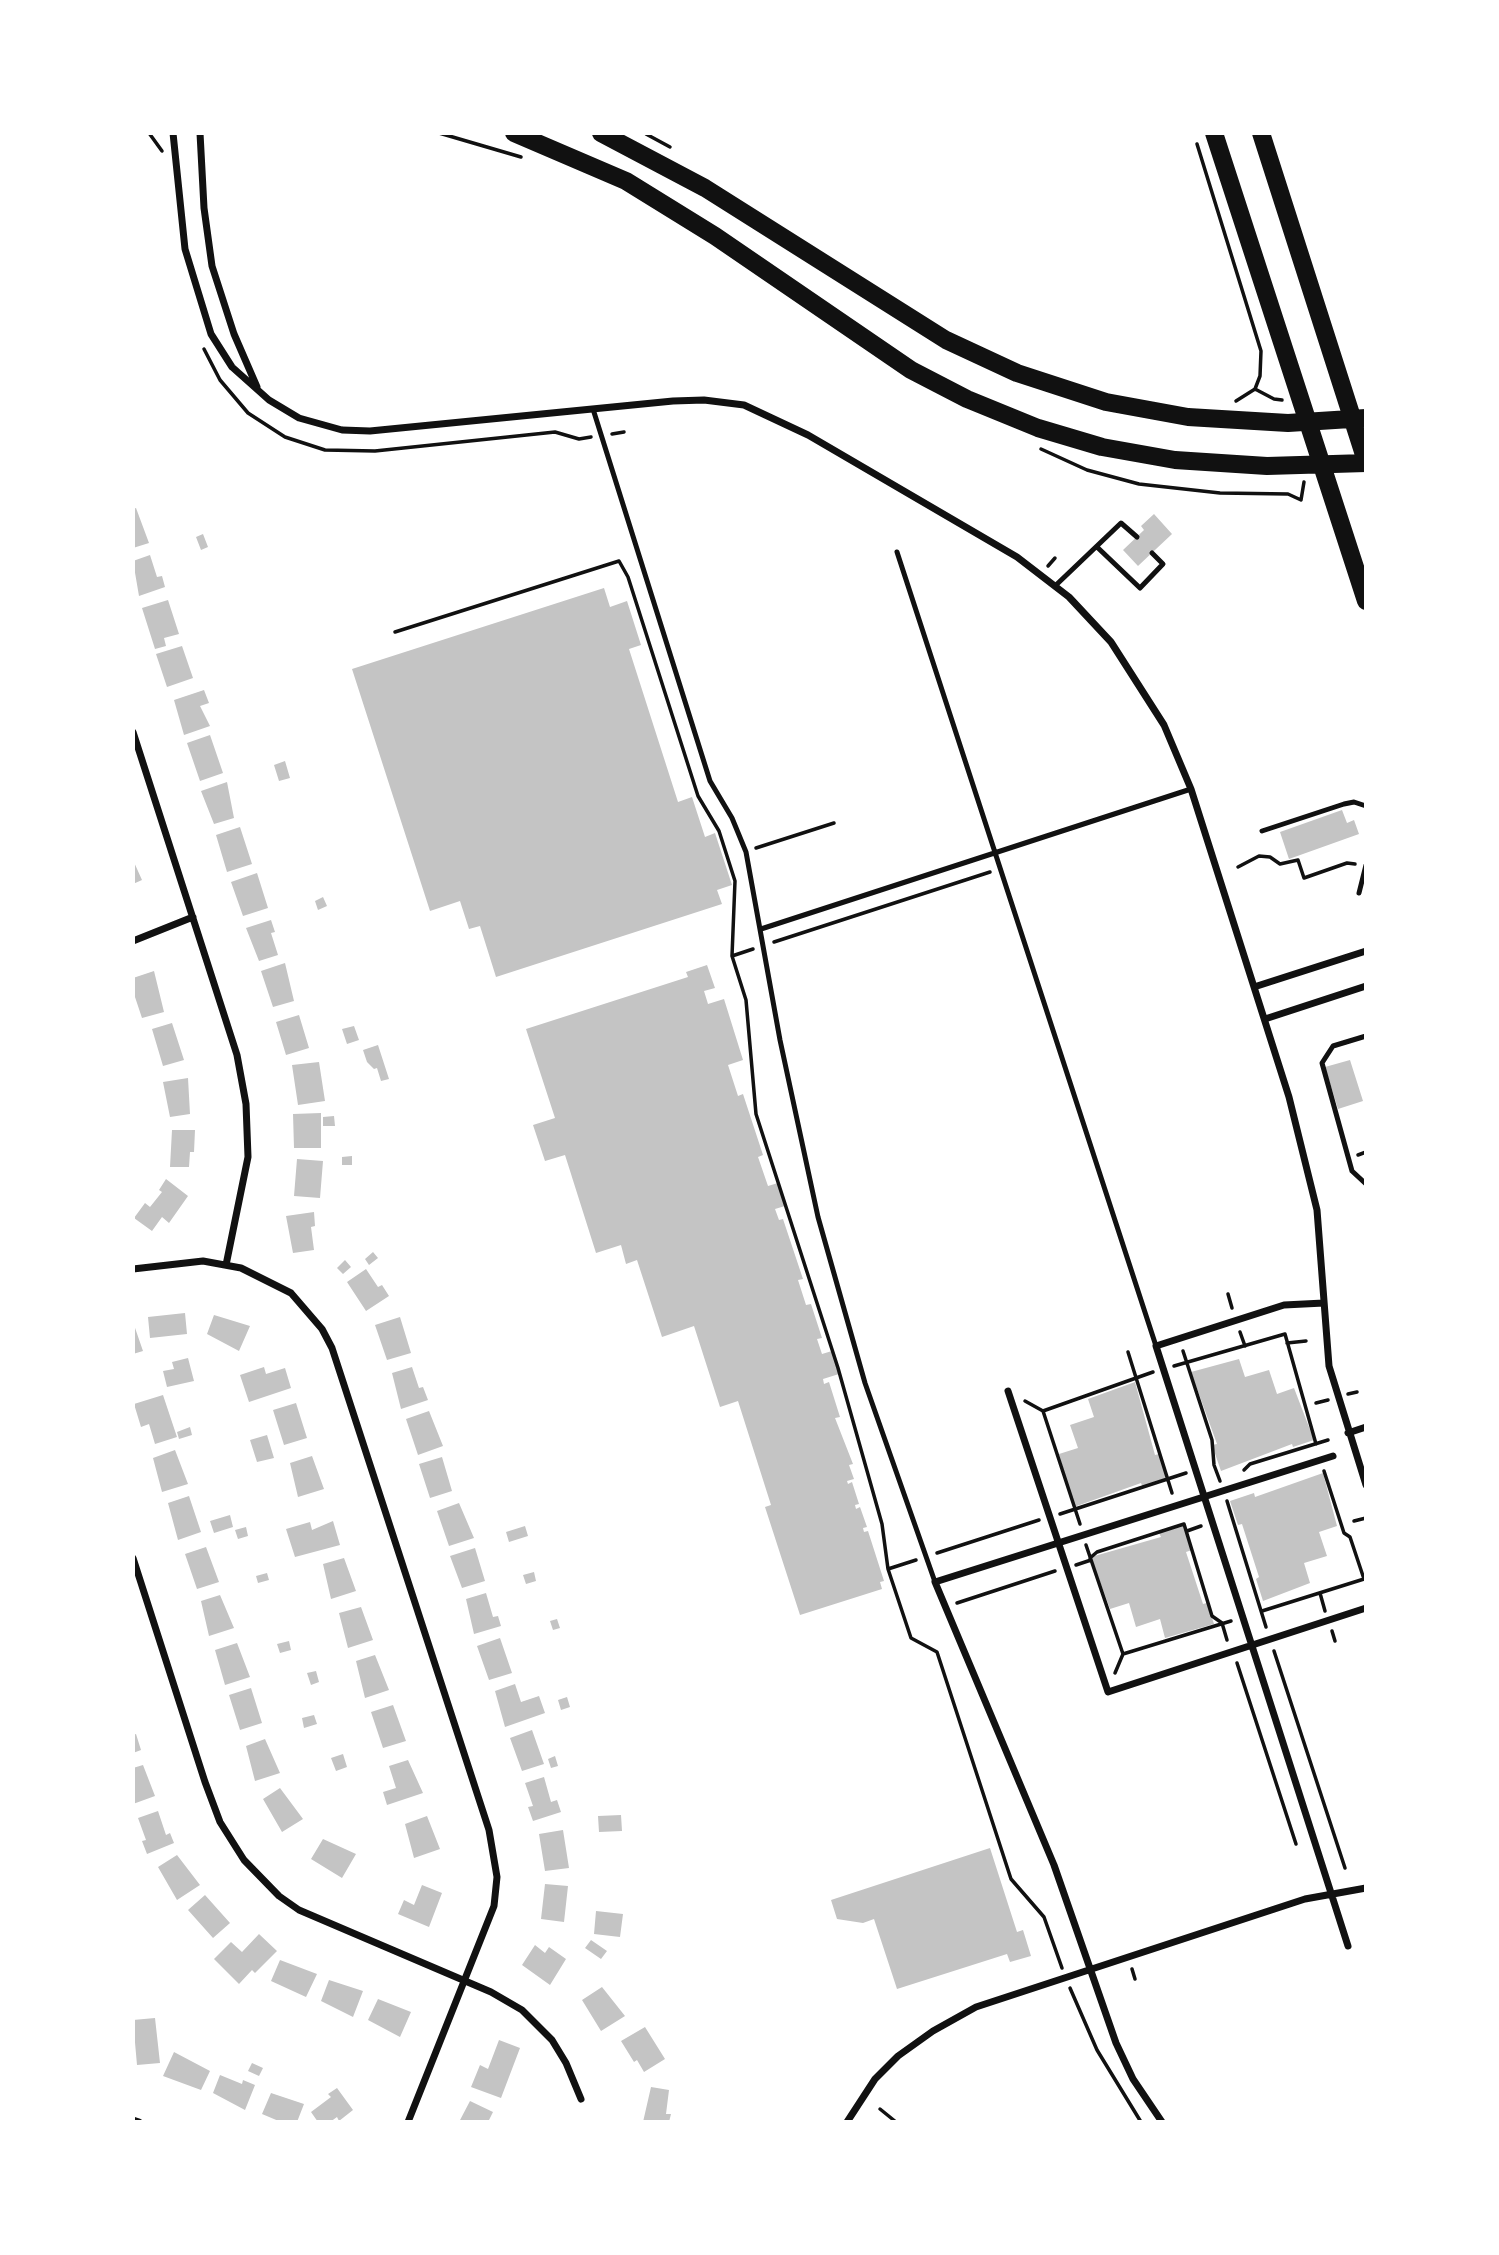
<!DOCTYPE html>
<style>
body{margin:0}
#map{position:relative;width:1499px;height:2255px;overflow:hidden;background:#fff;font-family:Quicksand,sans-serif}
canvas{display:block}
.frame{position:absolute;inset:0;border:135px solid #fff;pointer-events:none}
</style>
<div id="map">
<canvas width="1499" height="2255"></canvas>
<div class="frame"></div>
</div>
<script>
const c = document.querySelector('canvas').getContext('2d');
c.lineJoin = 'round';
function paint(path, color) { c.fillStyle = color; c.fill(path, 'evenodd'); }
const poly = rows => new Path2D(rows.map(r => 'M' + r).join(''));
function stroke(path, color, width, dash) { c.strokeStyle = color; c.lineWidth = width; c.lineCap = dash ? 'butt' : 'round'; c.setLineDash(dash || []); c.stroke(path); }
paint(poly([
 [136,508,149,543,133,548,133,509],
 [1154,514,1172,534,1138,566,1123,550,1144,530,1141,526],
 [203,534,208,547,201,550,196,537],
 [150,555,157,577,162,576,165,587,139,596,133,561],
 [604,588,610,607,627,601,641,645,629,649,678,802,692,797,705,837,715,833,732,885,717,890,722,904,496,977,480,926,469,929,460,901,430,911,352,669],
 [168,600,179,634,164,638,166,646,155,649,142,608],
 [182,646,193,678,167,687,156,654],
 [204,690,209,703,200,706,210,726,184,735,174,700],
 [210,735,223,773,200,781,187,743],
 [285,761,290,778,279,781,274,765],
 [227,782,234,818,214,824,201,791],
 [1342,810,1347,823,1354,820,1359,834,1289,859,1280,832],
 [240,827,252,864,227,872,216,835],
 [133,860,142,880,133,884],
 [257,873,268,908,243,916,231,882],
 [323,897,327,906,318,910,315,901],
 [271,920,275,932,271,933,278,955,259,961,246,928],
 [285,963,294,1001,273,1007,261,971],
 [707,965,715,988,704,991,708,1004,724,999,743,1060,728,1065,738,1096,743,1094,763,1155,758,1157,768,1186,778,1183,785,1206,775,1209,779,1220,783,1219,803,1279,798,1280,806,1305,811,1304,822,1338,817,1339,822,1354,832,1351,839,1374,823,1379,824,1384,829,1382,840,1417,835,1418,853,1464,849,1465,854,1479,847,1481,848,1484,852,1482,859,1504,855,1505,856,1509,860,1507,867,1527,863,1528,864,1532,868,1531,884,1581,880,1582,882,1589,800,1615,765,1507,771,1505,738,1401,720,1407,694,1326,662,1337,637,1260,626,1264,621,1245,596,1253,565,1155,545,1161,533,1125,555,1118,526,1029,688,977,686,972],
 [154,971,164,1012,142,1018,133,991,133,978],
 [299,1015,309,1048,286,1055,276,1022],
 [172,1023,184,1060,163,1066,152,1029],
 [354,1026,359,1040,347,1044,342,1029],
 [378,1045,389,1079,381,1081,377,1068,374,1069,367,1062,363,1050],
 [1350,1060,1363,1101,1338,1109,1325,1067],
 [319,1062,325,1101,298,1105,292,1065],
 [188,1078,190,1114,170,1117,163,1082],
 [321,1113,321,1148,294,1148,293,1114],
 [334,1116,335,1126,323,1126,323,1117],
 [172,1130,195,1130,194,1152,190,1152,189,1167,170,1167],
 [352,1156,352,1165,342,1165,342,1157],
 [297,1159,323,1161,320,1198,294,1196],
 [166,1179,188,1196,169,1223,162,1217,152,1231,134,1218,145,1203,150,1207,162,1192,159,1190],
 [314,1212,315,1226,311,1227,314,1250,293,1253,286,1216],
 [373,1252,378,1258,369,1265,365,1259],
 [345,1260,351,1267,343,1274,337,1268],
 [366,1269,378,1287,382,1285,389,1296,366,1311,347,1282],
 [185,1313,187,1334,150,1338,148,1317],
 [214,1315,250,1326,239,1351,207,1334],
 [400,1317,411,1353,387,1360,375,1325],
 [133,1322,143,1351,133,1354],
 [188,1358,194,1381,167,1387,163,1371,174,1369,172,1362],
 [1239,1359,1245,1377,1269,1370,1277,1394,1294,1388,1314,1440,1293,1447,1292,1444,1221,1471,1212,1445,1217,1444,1191,1372],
 [264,1367,266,1374,285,1368,291,1388,249,1402,240,1375],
 [412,1367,419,1388,423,1387,428,1400,401,1409,392,1373],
 [1135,1382,1155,1455,1159,1454,1168,1480,1143,1488,1141,1483,1074,1507,1059,1454,1078,1448,1070,1425,1094,1417,1088,1399],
 [163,1395,177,1437,155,1444,149,1424,141,1427,134,1404],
 [296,1403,307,1438,284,1445,273,1410],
 [429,1411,443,1446,418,1455,406,1419],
 [190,1427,192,1435,179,1439,177,1432],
 [267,1435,274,1458,257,1462,250,1440],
 [175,1450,188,1484,162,1492,153,1458],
 [312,1456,324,1489,298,1497,290,1463],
 [442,1457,452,1491,430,1498,419,1464],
 [1323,1473,1337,1526,1319,1532,1327,1556,1304,1563,1310,1583,1263,1601,1256,1579,1259,1577,1242,1524,1238,1525,1230,1501,1254,1493,1255,1497],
 [189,1496,201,1532,178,1540,168,1503],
 [459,1503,474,1538,449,1546,437,1511],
 [230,1515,233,1527,214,1533,210,1521],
 [333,1521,340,1545,295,1557,286,1529,310,1522,312,1530],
 [1184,1525,1192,1550,1186,1552,1203,1604,1207,1603,1214,1624,1165,1638,1160,1619,1136,1627,1129,1603,1110,1609,1091,1557,1161,1537,1159,1533],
 [525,1526,528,1536,509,1542,506,1532],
 [246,1527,248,1536,238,1539,235,1530],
 [206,1547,219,1582,197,1589,185,1554],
 [475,1548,485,1581,462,1588,450,1556],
 [344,1558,356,1591,331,1599,323,1564],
 [534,1572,536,1581,526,1584,523,1575],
 [267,1573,269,1580,258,1583,256,1576],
 [486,1593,493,1617,498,1616,501,1626,474,1634,466,1599],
 [220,1595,234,1628,209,1636,201,1601],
 [361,1607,373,1640,348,1648,339,1613],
 [557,1619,560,1628,553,1630,550,1621],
 [500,1638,512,1673,489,1680,477,1646],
 [289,1641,291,1650,280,1653,277,1644],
 [237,1643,250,1677,225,1685,215,1650],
 [375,1655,389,1690,365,1698,356,1661],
 [316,1671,319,1682,311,1685,307,1673],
 [515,1684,521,1702,539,1696,545,1713,505,1727,495,1691],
 [251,1688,262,1723,240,1730,229,1695],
 [567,1697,570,1707,561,1710,558,1700],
 [393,1705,406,1741,383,1748,371,1712],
 [314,1715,317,1724,304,1728,302,1718],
 [532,1730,544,1764,522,1771,510,1738],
 [136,1734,141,1750,133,1753,133,1735],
 [265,1739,280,1773,255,1781,246,1746],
 [343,1754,347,1767,336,1771,331,1758],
 [555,1756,558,1766,551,1768,548,1759],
 [408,1760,423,1793,387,1805,383,1792,396,1788,389,1766],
 [143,1765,155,1796,133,1804,133,1768],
 [544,1777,551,1802,557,1800,561,1812,533,1821,528,1807,533,1806,525,1783],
 [280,1788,303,1819,282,1832,263,1799],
 [158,1811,166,1835,170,1833,174,1843,147,1854,142,1841,146,1840,138,1818],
 [621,1815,622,1831,599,1832,598,1816],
 [427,1816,440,1849,414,1858,405,1824],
 [563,1830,569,1868,545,1871,539,1834],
 [323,1839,356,1854,342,1878,311,1859],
 [990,1848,1017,1932,1023,1930,1031,1956,1010,1962,1007,1954,897,1989,874,1919,863,1923,837,1919,831,1900],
 [177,1855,200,1885,177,1900,158,1867],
 [545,1884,568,1886,564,1922,541,1919],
 [422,1885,442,1893,429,1927,398,1914,404,1900,414,1905],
 [205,1895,230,1923,213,1938,188,1910],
 [596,1911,623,1914,620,1937,594,1934],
 [259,1934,277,1951,255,1973,252,1970,239,1984,214,1959,231,1942,242,1952],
 [591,1940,607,1951,601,1959,585,1948],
 [535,1945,545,1953,549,1947,566,1959,550,1985,522,1965],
 [280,1960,317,1974,306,1997,271,1981],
 [329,1980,363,1991,353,2017,321,2001],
 [602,1987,625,2016,601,2031,582,2000],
 [378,1999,411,2012,400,2037,368,2020],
 [155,2018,160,2063,137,2065,133,2020],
 [645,2027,665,2059,644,2072,637,2060,634,2062,621,2041],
 [499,2040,520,2048,501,2098,471,2087,480,2065,488,2069],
 [174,2052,210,2071,201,2090,163,2076],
 [252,2063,263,2068,259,2076,248,2071],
 [220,2075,242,2084,243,2080,255,2085,245,2110,213,2093],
 [651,2087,669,2090,666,2114,671,2114,669,2122,643,2122],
 [337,2088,353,2110,339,2121,337,2117,330,2122,318,2122,311,2112,331,2097,328,2094],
 [271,2093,304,2104,297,2122,281,2122,262,2114],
 [470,2101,493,2112,488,2122,459,2122]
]), '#c4c4c4');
stroke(poly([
 [149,133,162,151],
 [439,133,521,157],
 [646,134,670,147],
 [1197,144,1261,351,1260,376,1255,389],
 [204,349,220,380,248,413,285,437,325,450,375,451,555,432,579,439,591,437],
 [1255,389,1274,399,1282,400],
 [1236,401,1255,389],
 [612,434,624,432],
 [1041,449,1087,470,1139,484,1220,493,1288,494,1301,500,1304,482],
 [1048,566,1055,558],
 [395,632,619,561,628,577,698,796,719,831,735,881,732,956,746,1000,756,1114,838,1368,882,1524,888,1569,911,1638,937,1652,1011,1879,1044,1917,1062,1968],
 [756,848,834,823],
 [1238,867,1259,856,1270,857,1280,864,1298,860,1304,878,1347,863,1355,864],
 [774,942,990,872],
 [732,956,753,949],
 [1358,1155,1366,1152],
 [1228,1294,1232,1308],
 [1240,1332,1245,1346],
 [1287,1343,1306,1341],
 [1183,1351,1212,1440,1214,1465,1220,1481],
 [1128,1352,1172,1493],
 [1174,1366,1285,1334,1316,1444],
 [1348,1394,1357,1392],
 [1025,1401,1043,1411,1080,1524],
 [1316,1403,1328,1400],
 [1043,1411,1153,1372],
 [1244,1470,1250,1464,1328,1440],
 [1227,1501,1266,1627],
 [1060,1514,1186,1473],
 [1354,1521,1366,1518],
 [1187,1531,1201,1526],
 [1086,1545,1123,1654,1115,1673],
 [937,1553,1039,1520],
 [1090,1558,1097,1552,1184,1524,1212,1616,1222,1623,1227,1640],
 [1076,1565,1091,1560],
 [888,1569,916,1560],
 [1320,1593,1325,1611],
 [957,1603,1055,1571],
 [1262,1611,1364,1579,1350,1537,1344,1533,1324,1471],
 [1332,1631,1335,1641],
 [1274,1651,1345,1868],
 [1123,1654,1231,1621],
 [1237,1663,1296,1844],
 [1132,1969,1135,1979],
 [1070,1988,1097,2050,1141,2122],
 [880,2109,896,2122]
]), '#111', 3.5);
stroke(poly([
 [593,409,710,781,732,818,746,852,780,1040,818,1217,865,1383,935,1582],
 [1097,547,1140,588,1163,564,1152,553],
 [897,552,1156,1346],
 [1055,586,1121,523,1137,537],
 [1262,831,1344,804,1354,802,1366,806],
 [1359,893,1366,865],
 [761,929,1191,789],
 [1366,1036,1333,1046,1322,1063,1352,1171,1366,1184]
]), '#111', 5);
stroke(poly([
 [173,133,185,249,211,334,232,367,269,400,299,418,342,430,370,431,673,401,704,400,744,405,808,435,1017,557,1069,597,1111,642,1164,725,1191,789,1289,1097,1317,1210,1329,1366,1366,1485],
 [200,133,204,208,212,266,234,334,257,387],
 [133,732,237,1055,246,1104,248,1157,226,1265],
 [133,941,193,917],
 [1254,987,1366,951],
 [1265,1019,1366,986],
 [133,1269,203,1261,241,1268,291,1293,322,1329,332,1348,489,1830,497,1877,494,1906,408,2122],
 [1324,1303,1284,1305,1156,1346,1348,1946],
 [1008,1391,1108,1692,1366,1608],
 [1348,1433,1366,1427],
 [133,1558,205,1782,220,1822,244,1860,279,1896,299,1910,491,1992,522,2010,552,2040,566,2063,581,2099],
 [133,2120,139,2122],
 [847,2122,875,2079,898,2056,933,2031,976,2007,1305,1899,1366,1888],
 [1162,2122,1133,2079,1116,2043,1054,1865,935,1582,1333,1456]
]), '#111', 7);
stroke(poly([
 [514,133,626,181,715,236,911,370,967,399,1038,428,1102,447,1175,460,1267,466,1366,463],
 [601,133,705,188,946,340,1017,373,1106,402,1188,417,1288,423,1366,418],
 [1214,133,1366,601],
 [1261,133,1366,461]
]), '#111', 18);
</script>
